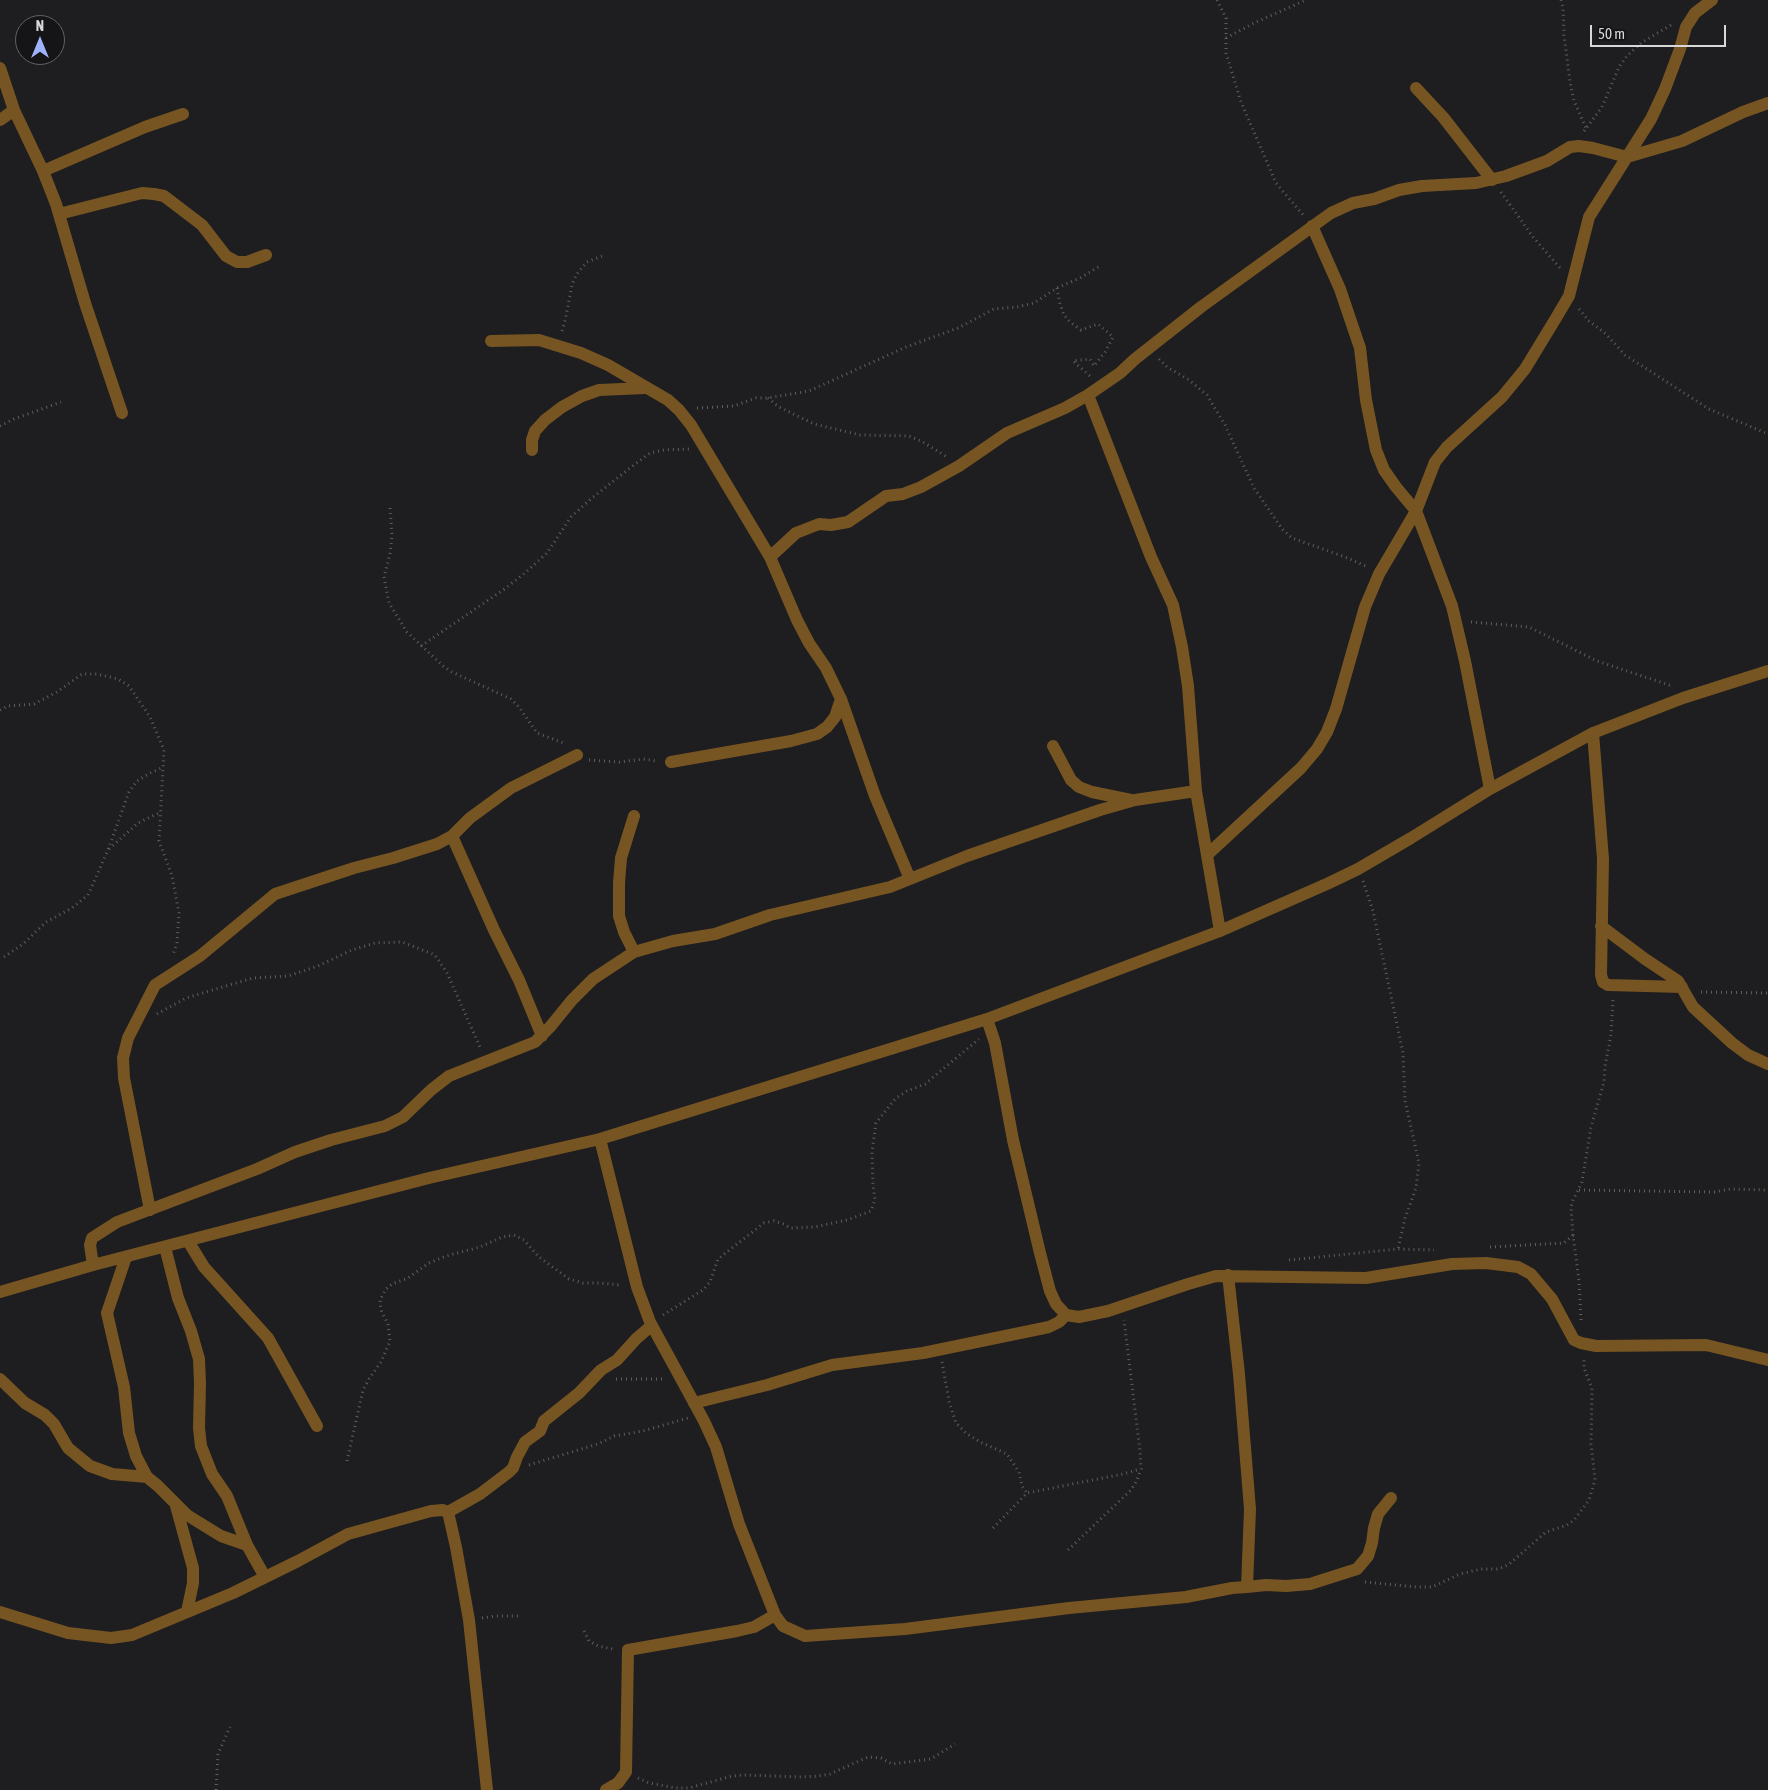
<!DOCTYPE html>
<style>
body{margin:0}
#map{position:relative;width:1768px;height:1790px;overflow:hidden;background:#1e1d1f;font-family:"Asap Condensed",sans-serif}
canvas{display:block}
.north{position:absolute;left:15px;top:15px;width:50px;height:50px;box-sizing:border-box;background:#151416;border:1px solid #636264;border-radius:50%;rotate:0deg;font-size:14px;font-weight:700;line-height:20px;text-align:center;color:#d9d8d9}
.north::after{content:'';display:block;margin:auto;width:18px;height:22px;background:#9fb3fd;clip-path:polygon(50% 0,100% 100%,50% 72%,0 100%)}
.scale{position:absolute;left:1590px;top:25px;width:136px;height:22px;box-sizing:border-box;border:2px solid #d9d8d9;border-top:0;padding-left:6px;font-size:15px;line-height:18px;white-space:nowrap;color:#d9d8d9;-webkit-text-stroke:4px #151416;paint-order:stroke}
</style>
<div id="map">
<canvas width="1768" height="1790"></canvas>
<div class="north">N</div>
<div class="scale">50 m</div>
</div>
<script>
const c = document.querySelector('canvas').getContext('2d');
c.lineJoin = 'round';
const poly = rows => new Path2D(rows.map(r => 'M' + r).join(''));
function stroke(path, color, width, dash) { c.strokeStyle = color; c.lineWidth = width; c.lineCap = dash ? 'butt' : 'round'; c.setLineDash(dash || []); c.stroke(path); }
stroke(poly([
 [1217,0,1226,18,1226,53,1241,102,1276,183,1304,216],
 [1561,0,1563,7,1564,35,1570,82,1574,101,1586,128],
 [1226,38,1254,23,1306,0],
 [1584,131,1602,107,1619,67,1627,56,1641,43,1671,25],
 [1501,192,1533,237,1560,268],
 [1057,288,1060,304,1064,315,1070,322,1081,330,1098,324,1113,337,1105,352,1094,366,1090,359,1073,361,1090,376],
 [1579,309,1589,321,1606,334,1625,355,1709,409,1768,434],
 [562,331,565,321,572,285,576,275,587,262,602,256],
 [1159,359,1167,367,1189,380,1207,395,1225,425,1254,488,1282,529,1292,538,1345,557,1368,567],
 [768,398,779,407,814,424,860,435,909,436,923,442,947,457],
 [697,408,734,406,756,398,768,398,809,391,906,347,958,328,994,309,1017,307,1034,303,1057,288,1080,278,1100,266],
 [0,426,14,419,61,402],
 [390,508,392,535,390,554,384,577,389,603,407,632,443,666,452,672,511,699,519,707,537,733,566,744],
 [1471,622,1529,627,1597,661,1672,686],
 [421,646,506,588,526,572,547,553,571,517,592,498,630,468,650,453,664,450,689,449],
 [0,710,8,706,34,704,57,692,82,674,97,674,118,679,129,686,150,717,164,750,159,841,172,876,179,913,177,943,173,955],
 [589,760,619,762,643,759,657,761],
 [109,849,138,823,161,812],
 [1363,881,1373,911,1403,1053,1405,1101,1419,1163,1416,1188,1405,1218,1398,1249],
 [4,957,23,944,46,922,72,908,88,895,108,850,129,792,137,781,150,773,164,767],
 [1701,992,1768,993],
 [157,1014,186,998,253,978,288,976,318,966,352,950,375,943,402,942,435,955,447,973,480,1047],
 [1579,1190,1714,1192,1731,1189,1768,1190],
 [1490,1247,1564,1243,1573,1235],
 [1289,1260,1398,1249,1434,1250],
 [663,1315,703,1290,710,1282,718,1259,764,1223,774,1221,784,1224,790,1228,815,1227,847,1220,871,1211,875,1200,873,1186,872,1152,876,1123,895,1099,907,1091,925,1084,979,1039],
 [1581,1320,1579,1281,1573,1235,1571,1207,1573,1200,1582,1182,1591,1127,1604,1082,1605,1066,1611,1035,1613,1000],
 [942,1362,949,1401,956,1423,966,1433,980,1442,1007,1454,1019,1472,1022,1486,1027,1493],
 [616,1379,664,1379],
 [347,1461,363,1390,369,1379,381,1362,390,1341,388,1324,381,1310,380,1300,386,1289,392,1284,408,1278,429,1263,446,1256,480,1247,502,1237,514,1235,524,1240,539,1257,569,1279,583,1283,599,1283,621,1285],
 [529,1465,598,1444,614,1436,643,1431,688,1418],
 [993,1528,1027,1493,1123,1474,1140,1469],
 [1068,1550,1131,1490,1137,1480,1141,1469,1140,1451,1124,1320],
 [1365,1582,1417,1587,1432,1587,1460,1574,1481,1569,1498,1569,1508,1565,1546,1532,1567,1525,1574,1520,1589,1500,1595,1480,1591,1444,1592,1388,1584,1368,1584,1358],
 [482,1618,496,1616,518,1616],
 [584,1631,589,1641,598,1646,613,1649],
 [638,1778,649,1783,676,1788,689,1788,732,1776,743,1775,801,1777,818,1776,830,1774,868,1757,881,1758,892,1764,931,1759,955,1744],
 [216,1790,218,1754,230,1727]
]), '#5f5e60', 3, [1, 4]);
stroke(poly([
 [0,68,14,110,43,171,56,204,85,303,122,413],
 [1416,88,1443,117,1492,180],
 [0,120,14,110],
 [43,171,145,127,183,114],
 [59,214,130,196,142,193,154,194,164,196,202,225,226,256,237,262,247,262,266,255],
 [1312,226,1340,289,1360,348,1366,400,1376,450,1384,470,1396,487,1416,511,1452,606,1465,661,1490,789],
 [491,341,539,340,581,353,608,365,668,400,679,410,691,425,770,557,797,620,809,643,826,668,841,699,875,796,910,879],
 [1088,395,1151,557,1173,605,1182,647,1188,686,1196,791,1220,931],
 [532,450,532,440,535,431,545,420,562,407,582,396,599,390,645,388],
 [770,557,796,533,819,524,831,525,848,522,886,496,903,494,921,487,959,466,1007,433,1065,408,1088,395,1120,373,1135,359,1201,307,1331,213,1353,203,1374,199,1399,190,1422,186,1476,183,1506,176,1547,161,1570,147,1579,146,1593,148,1627,157,1682,141,1743,112,1768,103],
 [1593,733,1603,859,1601,975,1603,982,1608,985,1682,987],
 [1053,746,1071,780,1079,787,1092,792,1131,800],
 [671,762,791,741,817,734,827,727,835,717,841,699],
 [634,816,621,858,619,883,619,916,624,932,634,952],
 [452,836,494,930,519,980,542,1036],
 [1208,854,1301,768,1317,749,1327,732,1336,709,1365,607,1379,574,1416,511,1435,462,1447,447,1502,397,1525,369,1556,318,1569,296,1589,217,1651,119,1665,89,1680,49,1686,27,1695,13,1712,0],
 [1601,926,1645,959,1678,981,1693,1007,1732,1043,1748,1055,1768,1064],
 [987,1019,995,1043,1013,1140,1040,1253,1050,1291,1056,1304,1066,1315,1079,1317,1108,1311,1188,1284,1216,1276,1366,1278,1452,1264,1486,1263,1518,1267,1531,1274,1552,1299,1574,1340,1581,1343,1596,1346,1706,1345,1768,1360],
 [600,1139,637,1287,650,1322,704,1421,716,1447,739,1524,775,1615,783,1626,805,1636,905,1629,1069,1608,1186,1597,1232,1588,1247,1587,1250,1509,1239,1374,1228,1275],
 [150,1210,124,1078,123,1058,128,1038,155,985,200,956,275,894,354,868,393,858,437,844,452,836,470,818,511,788,577,755],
 [188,1241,204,1267,268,1338,317,1426],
 [165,1247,178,1298,191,1331,199,1359,200,1383,199,1428,201,1446,212,1474,227,1496,247,1545,265,1577],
 [126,1257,107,1313,124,1387,129,1433,136,1456,147,1477,158,1486,187,1515,221,1536,247,1545],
 [93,1265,90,1245,92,1238,117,1222,257,1169,295,1152,331,1140,385,1126,403,1117,431,1090,449,1076,535,1042,550,1027,572,1000,593,979,634,952,673,941,715,934,770,915,890,887,967,856,1100,810,1135,800,1196,791],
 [0,1292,93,1265,429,1178,600,1139,987,1019,1220,931,1329,883,1358,869,1411,838,1490,789,1593,733,1683,698,1768,671],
 [0,1379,25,1403,45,1415,54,1424,68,1448,90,1466,112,1474,147,1477],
 [694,1403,767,1385,832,1365,923,1353,1049,1327,1059,1322,1066,1315],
 [176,1506,193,1568,193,1583,187,1612],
 [448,1512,480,1494,509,1472,513,1468,517,1457,525,1442,540,1431,544,1421,579,1393,601,1370,617,1360,636,1339,651,1326],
 [1247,1587,1266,1585,1286,1586,1310,1584,1357,1569,1368,1556,1372,1543,1374,1528,1378,1514,1391,1498],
 [0,1612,68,1633,111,1638,132,1635,233,1593,298,1561,348,1534,431,1511,443,1510,448,1512,456,1547,469,1620,487,1790],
 [606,1790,618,1783,626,1772,628,1650,737,1631,754,1627,775,1615]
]), '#765522', 12);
</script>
